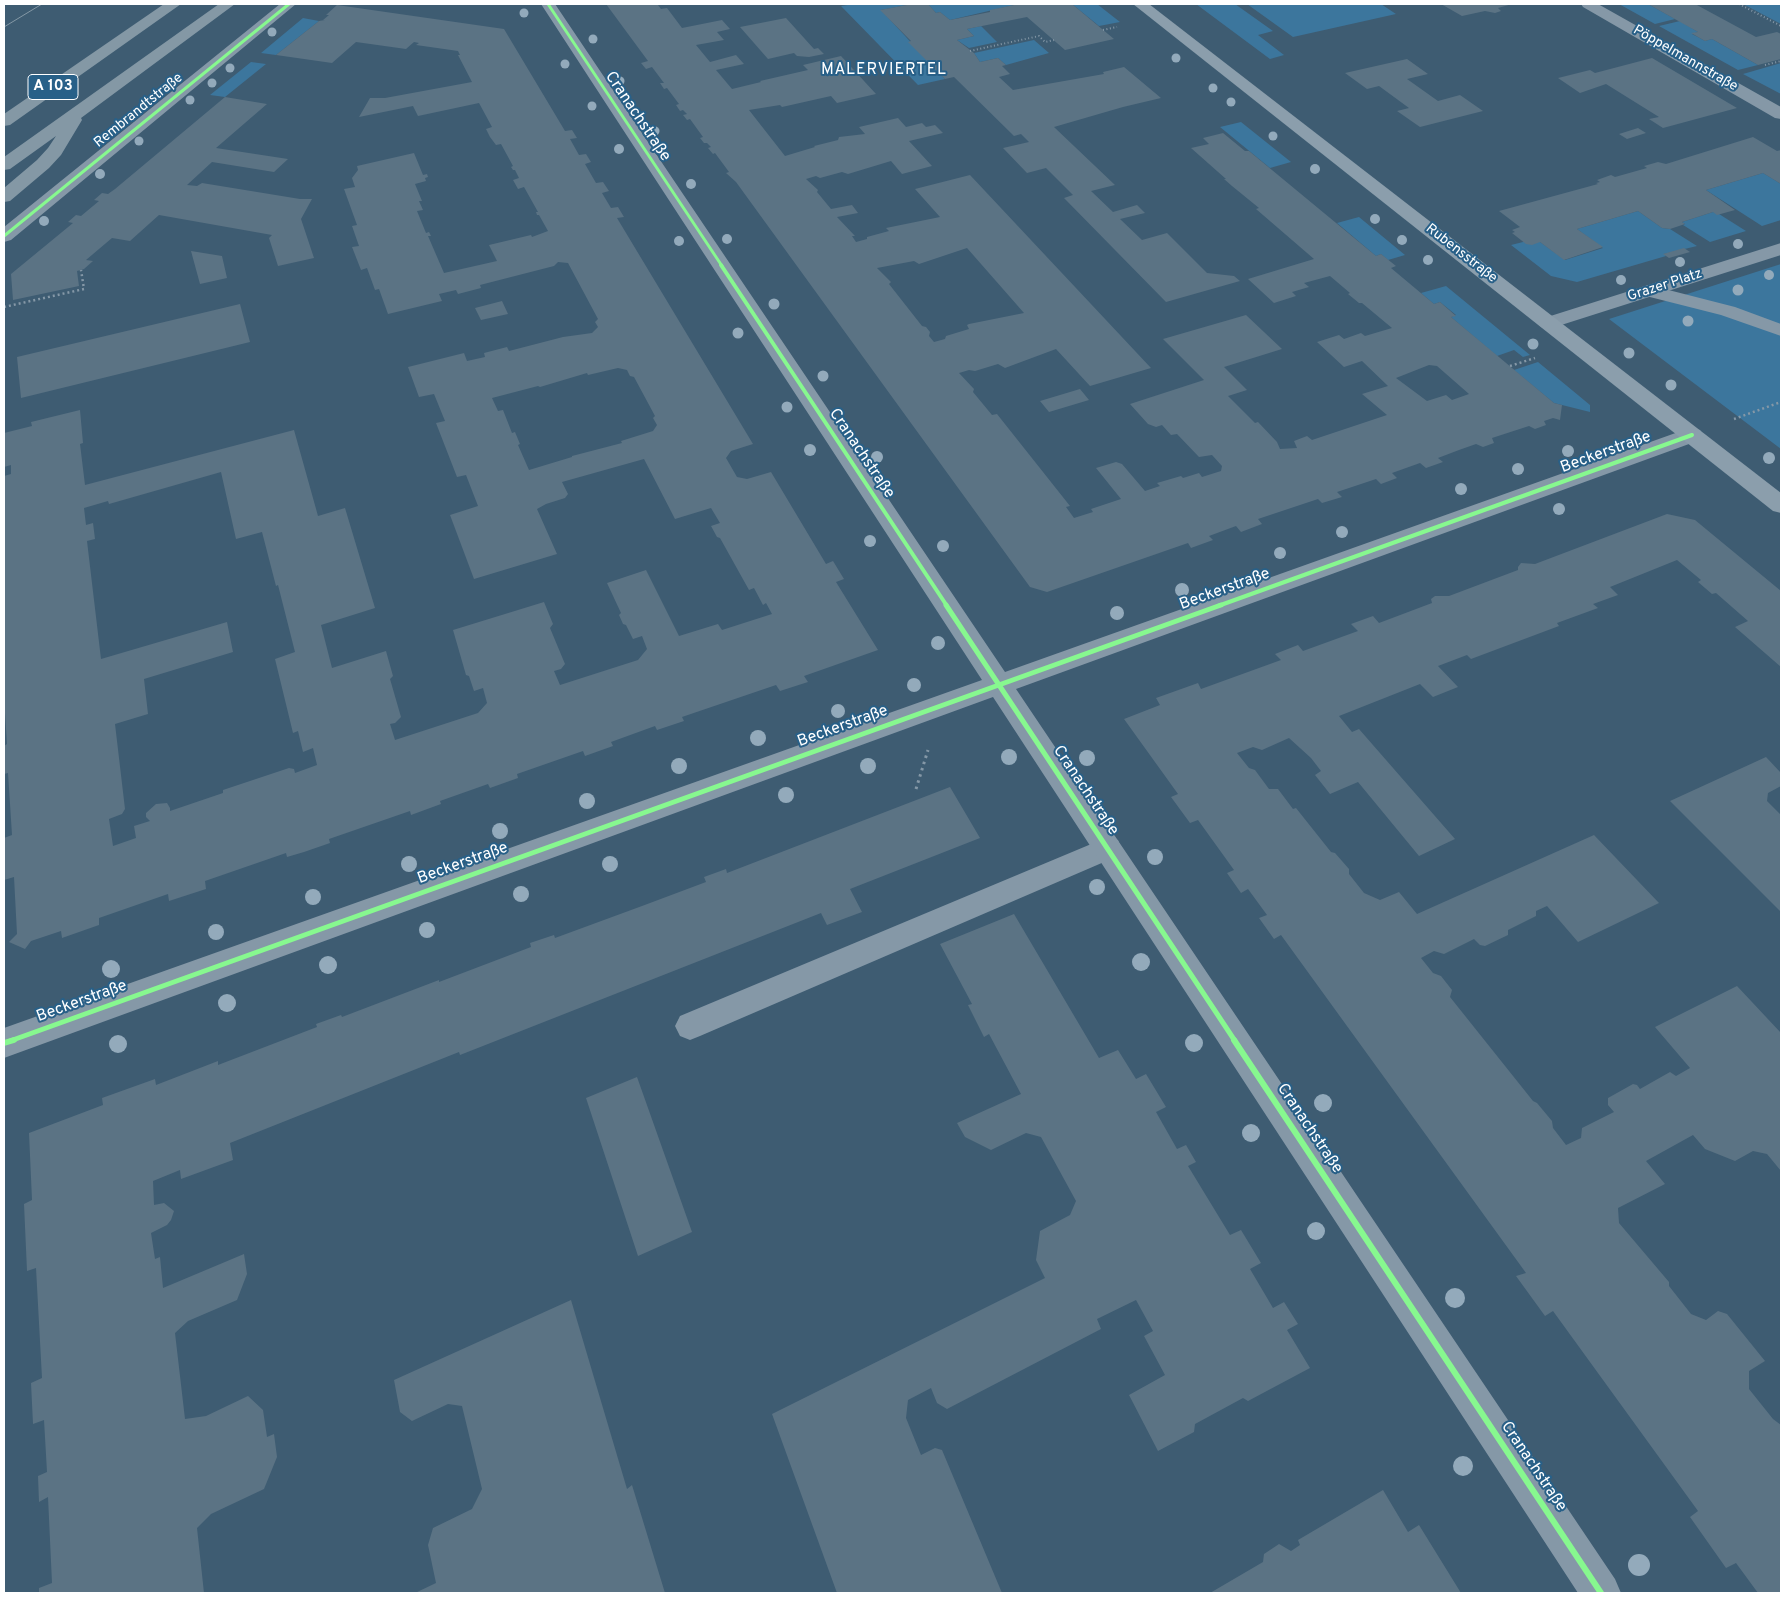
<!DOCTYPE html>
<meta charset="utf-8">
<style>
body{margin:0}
#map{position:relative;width:1785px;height:1597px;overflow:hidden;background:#3e5c72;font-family:Overpass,sans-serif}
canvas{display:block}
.frame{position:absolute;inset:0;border:5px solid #fff;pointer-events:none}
</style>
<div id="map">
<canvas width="1785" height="1597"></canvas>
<div class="frame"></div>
</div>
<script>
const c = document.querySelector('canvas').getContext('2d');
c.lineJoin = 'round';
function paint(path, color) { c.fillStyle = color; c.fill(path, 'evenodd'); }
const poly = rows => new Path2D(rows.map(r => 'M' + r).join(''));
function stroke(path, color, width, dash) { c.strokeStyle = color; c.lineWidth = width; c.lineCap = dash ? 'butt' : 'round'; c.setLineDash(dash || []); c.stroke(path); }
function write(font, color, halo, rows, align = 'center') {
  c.font = font + ' Overpass,sans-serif'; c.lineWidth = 4; c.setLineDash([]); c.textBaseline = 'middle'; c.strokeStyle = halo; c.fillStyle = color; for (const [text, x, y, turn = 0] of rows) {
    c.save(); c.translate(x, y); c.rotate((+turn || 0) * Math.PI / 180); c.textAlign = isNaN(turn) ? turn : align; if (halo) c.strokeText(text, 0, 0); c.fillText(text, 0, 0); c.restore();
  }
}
paint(poly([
 [854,4,912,4,881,10,945,79,918,85,841,6],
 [928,4,1012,4,1014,5,950,20,940,12,936,13],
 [1072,4,1097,4,1120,22,1099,26],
 [1196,4,1235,4,1273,31,1258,35,1284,55,1270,59],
 [1247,4,1381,4,1396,14,1293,37],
 [1619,4,1648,4,1675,19,1655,24],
 [1743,4,1781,4,1781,24],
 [303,18,319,21,276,55,261,53],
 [1680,21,1698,32,1692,34,1698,37,1705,41,1712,39,1758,65,1738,70,1659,26],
 [981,26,997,42,969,48,957,40,974,36,967,29],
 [1034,40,1049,53,1006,65,998,58,980,62,974,53],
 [251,62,266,64,225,97,210,95],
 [1781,63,1781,94,1743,74],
 [1241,122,1291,162,1270,168,1220,127],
 [1763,173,1781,184,1781,220,1762,226,1706,190],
 [1638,211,1662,228,1670,229,1697,246,1664,254,1666,256,1577,282,1551,276,1511,245,1523,242,1540,242,1565,260,1603,248,1577,229],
 [1713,212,1719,214,1746,231,1710,242,1683,225,1685,224,1682,222],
 [1359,217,1405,255,1388,260,1381,254,1376,256,1337,223],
 [1781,264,1781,449,1609,319],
 [1446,286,1530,355,1523,357,1514,350,1497,356,1451,317,1456,315,1440,302,1434,304,1421,293],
 [1538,362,1590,405,1590,412,1554,403,1514,370]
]), '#3c769d');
paint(poly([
 [606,4,662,4,658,5,661,9,667,8,682,28,722,20,730,29,717,32,724,40,696,45,710,62,736,55,744,64,716,70,732,89,761,82,760,81,808,70,803,65,841,56,876,94,837,103,831,96,782,107,780,105,749,110,785,156,815,147,814,146,838,140,839,137,865,134,859,127,898,118,906,127,922,123,926,127,935,125,943,133,909,141,932,166,902,174,891,161,848,174,842,172,820,178,816,176,806,179,818,190,817,192,831,209,852,205,858,213,837,217,855,236,852,236,856,242,867,239,867,237,889,231,886,228,940,217,915,189,970,175,1151,368,1090,386,1056,349,1005,368,998,364,975,371,969,370,959,373,974,389,973,392,992,415,997,414,1070,506,1066,507,1074,518,1093,512,1091,509,1121,499,1096,468,1116,462,1122,464,1145,491,1160,486,1157,483,1181,476,1183,478,1199,473,1202,477,1221,471,1222,466,1212,455,1199,457,1177,434,1171,435,1162,425,1156,427,1148,424,1130,404,1204,380,1163,339,1246,315,1282,349,1224,367,1247,390,1228,396,1255,423,1258,422,1277,442,1280,449,1297,448,1294,441,1307,436,1312,440,1387,415,1362,394,1388,386,1362,361,1344,367,1317,342,1339,335,1344,339,1361,333,1365,336,1392,328,1362,303,1359,303,1348,294,1350,293,1330,276,1304,283,1309,287,1292,292,1296,296,1274,303,1248,279,1314,259,1256,209,1259,208,1232,186,1224,179,1226,179,1191,148,1209,144,1203,138,1223,133,1245,151,1249,151,1376,256,1381,254,1396,266,1391,268,1434,304,1440,302,1456,316,1451,317,1554,403,1562,405,1560,420,1553,418,1544,421,1546,425,1535,429,1529,426,1492,438,1494,443,1483,447,1476,444,1459,450,1438,458,1443,462,1426,468,1420,463,1392,473,1397,478,1381,484,1376,479,1337,492,1342,497,1322,503,1318,499,1258,519,1262,524,1241,532,1236,526,1209,536,1213,540,1191,548,1188,543,1047,592,1030,587,736,182,726,173,729,172,715,153,713,154,708,148,711,147,707,143,704,143,700,138,703,137,690,119,687,120,683,115,687,114,683,110,680,111,676,105,679,104,667,88,664,89,660,83,664,83,652,67,646,69,641,63,648,61],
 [967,248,1024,313,969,324,967,325,969,329,946,336,945,339,934,342,929,336,930,332,926,327,922,326,889,284,891,282,877,268,914,261,919,264],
 [1429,365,1437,366,1469,394,1452,400,1446,395,1427,401,1396,378],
 [912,4,928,4,936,13,940,12,950,20,990,12,990,10,1014,5,1012,4,1072,4,1114,39,1065,50,1027,17,967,29,974,36,957,40,974,53,980,62,998,58,1006,65,1002,66,1010,74,999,77,1013,90,1104,74,1103,72,1124,67,1161,98,1123,107,1054,127,1115,185,1091,191,1113,212,1137,205,1145,213,1120,219,1142,240,1167,233,1207,273,1234,276,1240,281,1166,302,1064,198,1073,195,1046,168,1027,173,1003,148,1029,142,1021,134,1014,136,954,77,945,79,908,42,911,41,880,10],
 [1441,4,1512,4,1498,8,1501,11,1495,13,1485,11,1462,16],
 [1648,4,1695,4,1756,37,1777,32,1781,34,1781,59,1758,65,1712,39,1705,41,1691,33,1698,32],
 [337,5,504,29,565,131,572,130,577,138,570,139,579,155,586,154,591,162,585,164,596,183,603,182,609,191,602,193,611,208,618,207,624,217,617,218,753,444,731,451,726,458,737,477,747,479,771,472,826,564,833,561,844,579,836,582,878,650,804,676,808,682,780,691,776,685,682,717,684,721,657,730,655,726,611,742,613,746,585,756,583,751,517,774,518,778,490,788,488,784,440,801,441,804,411,815,410,811,329,839,330,843,304,852,287,857,286,853,205,881,206,889,169,901,168,894,99,918,99,925,62,938,61,931,31,941,25,949,9,942,17,934,14,877,4,880,4,838,12,835,8,773,4,774,4,746,7,744,4,698,4,476,11,474,11,465,4,467,4,433,32,426,31,422,80,410,83,443,80,444,85,485,294,430,318,516,345,508,375,608,321,625,332,668,386,651,393,676,390,679,401,717,395,723,390,724,395,740,478,713,487,703,483,688,474,691,469,676,466,675,453,630,544,602,553,624,550,628,565,664,561,669,554,671,560,685,638,660,647,649,642,636,633,639,626,625,623,624,619,615,621,613,607,583,646,570,679,636,718,624,722,630,772,614,766,603,763,605,754,588,749,590,720,538,717,537,711,526,720,523,711,508,675,519,644,459,562,482,568,494,565,498,546,504,537,509,557,554,474,579,450,515,478,506,466,475,457,477,436,423,445,421,434,394,419,397,408,367,464,353,467,361,485,357,484,353,507,347,509,351,563,337,592,333,598,327,595,322,598,319,568,263,558,262,554,266,480,285,481,288,458,294,456,290,439,294,442,301,388,314,379,289,375,290,367,268,361,270,352,247,359,246,352,226,357,225,344,189,355,187,352,178,358,170,357,166,414,153,423,175,427,174,428,177,425,178,426,181,415,184,422,201,419,201,423,210,417,211,426,233,429,232,431,236,428,236,444,273,497,261,489,245,531,235,532,237,548,231,539,215,537,215,536,212,538,212,524,187,518,189,513,180,519,178,515,170,513,170,511,167,513,166,501,144,496,145,490,137,486,129,492,127,479,103,418,116,413,106,359,117,370,98,385,98,472,82,458,55,460,55,458,51,416,45,419,43,414,42,406,49,356,42,332,63,276,55,319,21,325,20,323,20,329,15,326,15],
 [618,368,627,370,630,376,634,377,655,416,653,418,657,425,653,431,621,441,622,443,572,456,572,457,529,470,518,445,520,444,515,432,512,433,503,410,498,411,492,398,538,386,540,387,587,373,588,375],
 [221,472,236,539,262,532,276,586,278,585,295,652,275,659,293,733,298,731,303,752,313,748,317,765,295,773,294,769,289,768,223,790,223,793,170,811,170,808,167,803,156,804,146,813,146,817,150,821,134,826,136,838,113,846,109,819,122,814,125,809,115,724,148,714,144,679,233,652,227,622,101,659,87,541,95,539,93,523,86,525,84,508,108,501,109,504],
 [786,18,814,49,818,48,824,54,809,57,797,56,794,53,768,59,740,27],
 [1652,58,1737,108,1663,128,1649,119,1659,117,1606,84,1580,93,1558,78,1590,70,1595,73],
 [1407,59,1428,74,1407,79,1438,101,1460,95,1483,111,1420,127,1397,111,1409,108,1379,86,1367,89,1345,73],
 [225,97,267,104,216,148,288,159,274,172,212,162,187,185,197,186,202,183,300,199,312,199,301,219,314,258,278,266,269,238,272,235,159,215,130,241,112,238,86,260,93,261,84,269,77,271,79,286,13,300,11,274,73,223,68,222,76,215,81,216,99,201,94,200,102,193,108,194,115,189],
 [1638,128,1646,133,1627,139,1619,134],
 [1753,137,1777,151,1781,150,1781,184,1763,173,1706,190,1735,210,1717,215,1713,212,1682,222,1685,224,1670,229,1662,228,1638,211,1577,229,1603,247,1564,260,1540,242,1532,245,1526,244,1512,233,1515,232,1512,230,1520,227,1499,211,1598,184,1596,183,1600,182,1597,180,1611,175,1615,177,1647,168,1644,166,1658,162,1666,164],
 [1684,248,1690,252,1669,258,1663,254],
 [191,251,222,256,227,278,200,284],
 [502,301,508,314,481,320,475,308],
 [240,304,250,342,21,398,17,357],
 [1080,389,1089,400,1049,412,1040,401],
 [1667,514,1695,520,1781,591,1781,667,1735,627,1748,621,1716,593,1712,594,1698,582,1701,580,1677,560,1610,587,1618,595,1593,604,1598,608,1557,623,1559,626,1471,659,1467,655,1438,666,1458,687,1433,697,1420,684,1339,716,1352,732,1359,729,1455,839,1419,856,1358,782,1330,794,1315,775,1321,771,1311,758,1289,738,1262,750,1253,747,1237,753,1249,768,1255,770,1269,789,1278,789,1293,809,1296,808,1331,852,1335,853,1349,869,1349,874,1364,893,1380,900,1399,892,1417,914,1594,835,1659,903,1578,942,1547,906,1536,911,1536,916,1508,930,1508,935,1485,946,1480,945,1474,939,1444,954,1434,951,1421,958,1433,973,1441,976,1452,990,1450,997,1533,1101,1537,1103,1552,1121,1553,1128,1566,1145,1581,1138,1582,1128,1614,1112,1608,1105,1608,1098,1633,1084,1637,1085,1640,1089,1670,1072,1676,1076,1690,1068,1655,1027,1737,986,1781,1033,1781,1171,1767,1154,1753,1151,1735,1161,1705,1149,1693,1135,1646,1161,1665,1184,1618,1208,1619,1223,1669,1282,1669,1286,1691,1314,1706,1320,1718,1311,1727,1314,1765,1361,1749,1371,1749,1389,1773,1419,1781,1425,1781,1593,1758,1593,1736,1563,1726,1568,1690,1517,1698,1511,1553,1311,1545,1316,1516,1276,1526,1273,1281,935,1274,939,1259,918,1267,915,1248,889,1241,893,1227,873,1234,870,1198,820,1190,823,1171,797,1178,794,1124,719,1160,705,1156,698,1198,683,1201,689,1281,660,1275,654,1298,645,1303,651,1358,631,1351,624,1373,616,1379,623,1432,603,1431,599,1435,596,1449,596,1518,570,1518,567,1521,563,1535,564],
 [1766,757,1781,773,1781,786,1768,793,1767,801,1781,815,1781,912,1670,801],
 [950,787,980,838,850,889,862,912,827,925,821,913,460,1055,459,1052,230,1143,233,1160,181,1179,180,1170,153,1181,154,1205,164,1203,174,1211,171,1220,167,1225,151,1233,155,1259,160,1257,163,1288,244,1254,247,1274,237,1300,188,1321,175,1333,185,1419,206,1416,248,1396,263,1410,267,1437,274,1434,277,1457,264,1489,211,1514,197,1528,204,1593,39,1593,39,1588,52,1583,48,1497,39,1502,38,1476,47,1472,44,1420,33,1424,31,1383,42,1378,36,1268,27,1271,24,1204,32,1200,29,1133,103,1105,102,1098,155,1079,156,1085,218,1061,218,1065,317,1027,316,1024,341,1015,342,1017,439,980,439,982,531,947,530,943,554,935,555,938,642,906,706,882,704,877,726,869,727,873],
 [1014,914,1099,1058,1118,1050,1136,1079,1146,1074,1166,1107,1156,1112,1177,1149,1186,1145,1196,1162,1188,1166,1230,1235,1241,1230,1261,1263,1250,1269,1273,1308,1284,1302,1298,1324,1287,1330,1310,1368,1248,1401,1243,1398,1195,1424,1194,1432,1158,1451,1129,1395,1165,1375,1144,1336,1153,1331,1136,1300,1097,1319,1101,1329,947,1409,937,1403,931,1388,908,1400,906,1418,921,1455,935,1448,942,1450,1002,1593,837,1593,772,1414,1045,1278,1036,1260,1040,1231,1070,1215,1076,1201,1041,1137,1026,1133,991,1150,965,1137,957,1123,1021,1094,989,1034,984,1037,968,1005,972,1004,940,944],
 [637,1077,692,1232,638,1256,586,1098],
 [571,1300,627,1489,632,1485,665,1593,415,1593,436,1583,428,1545,433,1528,472,1509,482,1489,462,1406,448,1404,412,1421,400,1412,394,1380],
 [1383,1490,1408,1532,1419,1525,1461,1593,1210,1593,1263,1562,1264,1554,1279,1544,1291,1551,1300,1545,1298,1540]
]), '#5b7384');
stroke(poly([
 [1739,4,1781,26],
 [1103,30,1117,27],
 [970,51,1039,36,1045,42,1054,40],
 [1765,65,1781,61]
]), '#8598a7', 2, [1, 2.5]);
stroke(poly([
 [4,307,84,289,81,270],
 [1510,366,1535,358],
 [1734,419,1781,402]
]), '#8598a7', 2.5, [2, 3]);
stroke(poly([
 [916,789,928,750]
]), '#8598a7', 3, [2.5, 4]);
paint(poly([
 [1649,285,1735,307,1781,324,1781,336,1721,315,1642,295,1640,291,1642,287,1649,285],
 [1108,837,1118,840,1121,848,1118,856,700,1036,690,1040,680,1036,675,1026,680,1016,1108,837]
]), '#8598a7');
paint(poly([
 [280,4,296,4,11,240,4,242,4,227,280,4],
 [541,4,555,4,1005,672,1684,430,1692,428,1700,430,1703,435,1700,440,1016,689,1615,1579,1621,1593,1578,1593,993,697,4,1058,4,1028,982,680,541,4],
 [1581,4,1598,4,1781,107,1781,119,1775,118,1583,7,1581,4],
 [1781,243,1781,255,1555,327,1548,329,1541,327,1538,323,1541,319,1781,243]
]), '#8598a7');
paint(poly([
 [1133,4,1149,4,1781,493,1781,513,1773,511,1133,4]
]), '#8b9eac');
paint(poly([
 [164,4,181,4,10,125,4,126,4,114,164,4],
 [219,4,235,4,81,118,82,120,61,155,49,168,10,201,4,202,4,188,37,160,48,148,56,136,10,169,4,170,4,157,219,4]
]), '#8498a5');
stroke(poly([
 [4,27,42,4]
]), '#8498a5', 1);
stroke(poly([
 [548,4,722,266],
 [4,236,289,4]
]), '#87f88f', 3);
stroke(poly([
 [721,265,947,606],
 [1218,606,1692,435]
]), '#87f88f', 4);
stroke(poly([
 [946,605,1235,1041],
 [10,1041,1221,605]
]), '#87f88f', 5);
stroke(poly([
 [1234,1040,1601,1593],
 [4,1043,14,1040]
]), '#87f88f', 6);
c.fillStyle = '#93aabb';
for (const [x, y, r] of [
 [524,13,4.5],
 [272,32,4.5],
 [593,39,4.5],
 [1176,58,4.5],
 [565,64,4.5],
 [230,68,4.5],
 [620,81,4.5],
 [212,83,4.5],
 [1213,88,4.5],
 [190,100,4.5],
 [1231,102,4.5],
 [592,106,4.5],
 [655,131,4.5],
 [1273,136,4.5],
 [139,141,4.5],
 [619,149,5],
 [1315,169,5],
 [100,174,5],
 [691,184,5],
 [1375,219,5],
 [44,221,5],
 [727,239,5],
 [1402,240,5],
 [679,241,5],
 [1738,244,5],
 [1428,260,5],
 [1680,262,5],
 [1769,275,5],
 [1621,280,5],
 [1738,290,5.5],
 [774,304,5.5],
 [1688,321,5.5],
 [738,333,5.5],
 [1533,344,5.5],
 [1629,353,5.5],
 [823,376,5.5],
 [1671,385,5.5],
 [787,407,5.5],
 [810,450,6],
 [1568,451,6],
 [877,457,6],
 [1769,458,6],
 [1518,469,6],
 [1461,489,6],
 [1559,509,6],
 [1342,532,6],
 [870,541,6],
 [943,546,6],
 [1280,553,6],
 [1182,590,7],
 [1117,613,7],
 [938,643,7],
 [914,685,7],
 [838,711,7],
 [758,738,8],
 [1009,757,8],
 [1087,758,8],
 [679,766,8],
 [868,766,8],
 [786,795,8],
 [587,801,8],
 [500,831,8],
 [1155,857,8],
 [409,864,8],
 [610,864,8],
 [1097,887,8],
 [521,894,8],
 [313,897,8],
 [427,930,8],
 [216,932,8],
 [1141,962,9],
 [328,965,9],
 [111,969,9],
 [227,1003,9],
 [1194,1043,9],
 [118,1044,9],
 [1323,1103,9],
 [1251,1133,9],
 [1316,1231,9],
 [1455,1298,10],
 [1463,1466,10],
 [1639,1565,11]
]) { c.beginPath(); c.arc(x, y, r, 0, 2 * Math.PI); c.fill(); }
write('14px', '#fff', '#286088', [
 ["Pöppelmannstraße",1685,59,30],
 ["Rembrandtstraße",139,111,-39],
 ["Rubensstraße",1461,254,38],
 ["Grazer Platz",1665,286,-18]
]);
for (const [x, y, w] of [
 [53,87,50]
]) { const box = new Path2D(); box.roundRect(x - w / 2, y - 12.5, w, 25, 4); c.fillStyle = '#286088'; c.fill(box); stroke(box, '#fff', 1); }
write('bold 15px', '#fff', null, [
 ["A 103",53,87]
]);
c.letterSpacing = '1px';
write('16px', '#fff', '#286088', [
 ["MALERVIERTEL",884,71]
]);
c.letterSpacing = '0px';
write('16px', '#fff', '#286088', [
 ["Cranachstraße",637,117,56],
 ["Beckerstraße",1606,453,-20],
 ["Cranachstraße",861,454,56],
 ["Beckerstraße",1225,590,-20],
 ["Beckerstraße",843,727,-20],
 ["Cranachstraße",1085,791,56],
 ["Beckerstraße",463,864,-20],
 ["Beckerstraße",82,1002,-20],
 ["Cranachstraße",1309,1129,56],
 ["Cranachstraße",1533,1467,56]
]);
</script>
